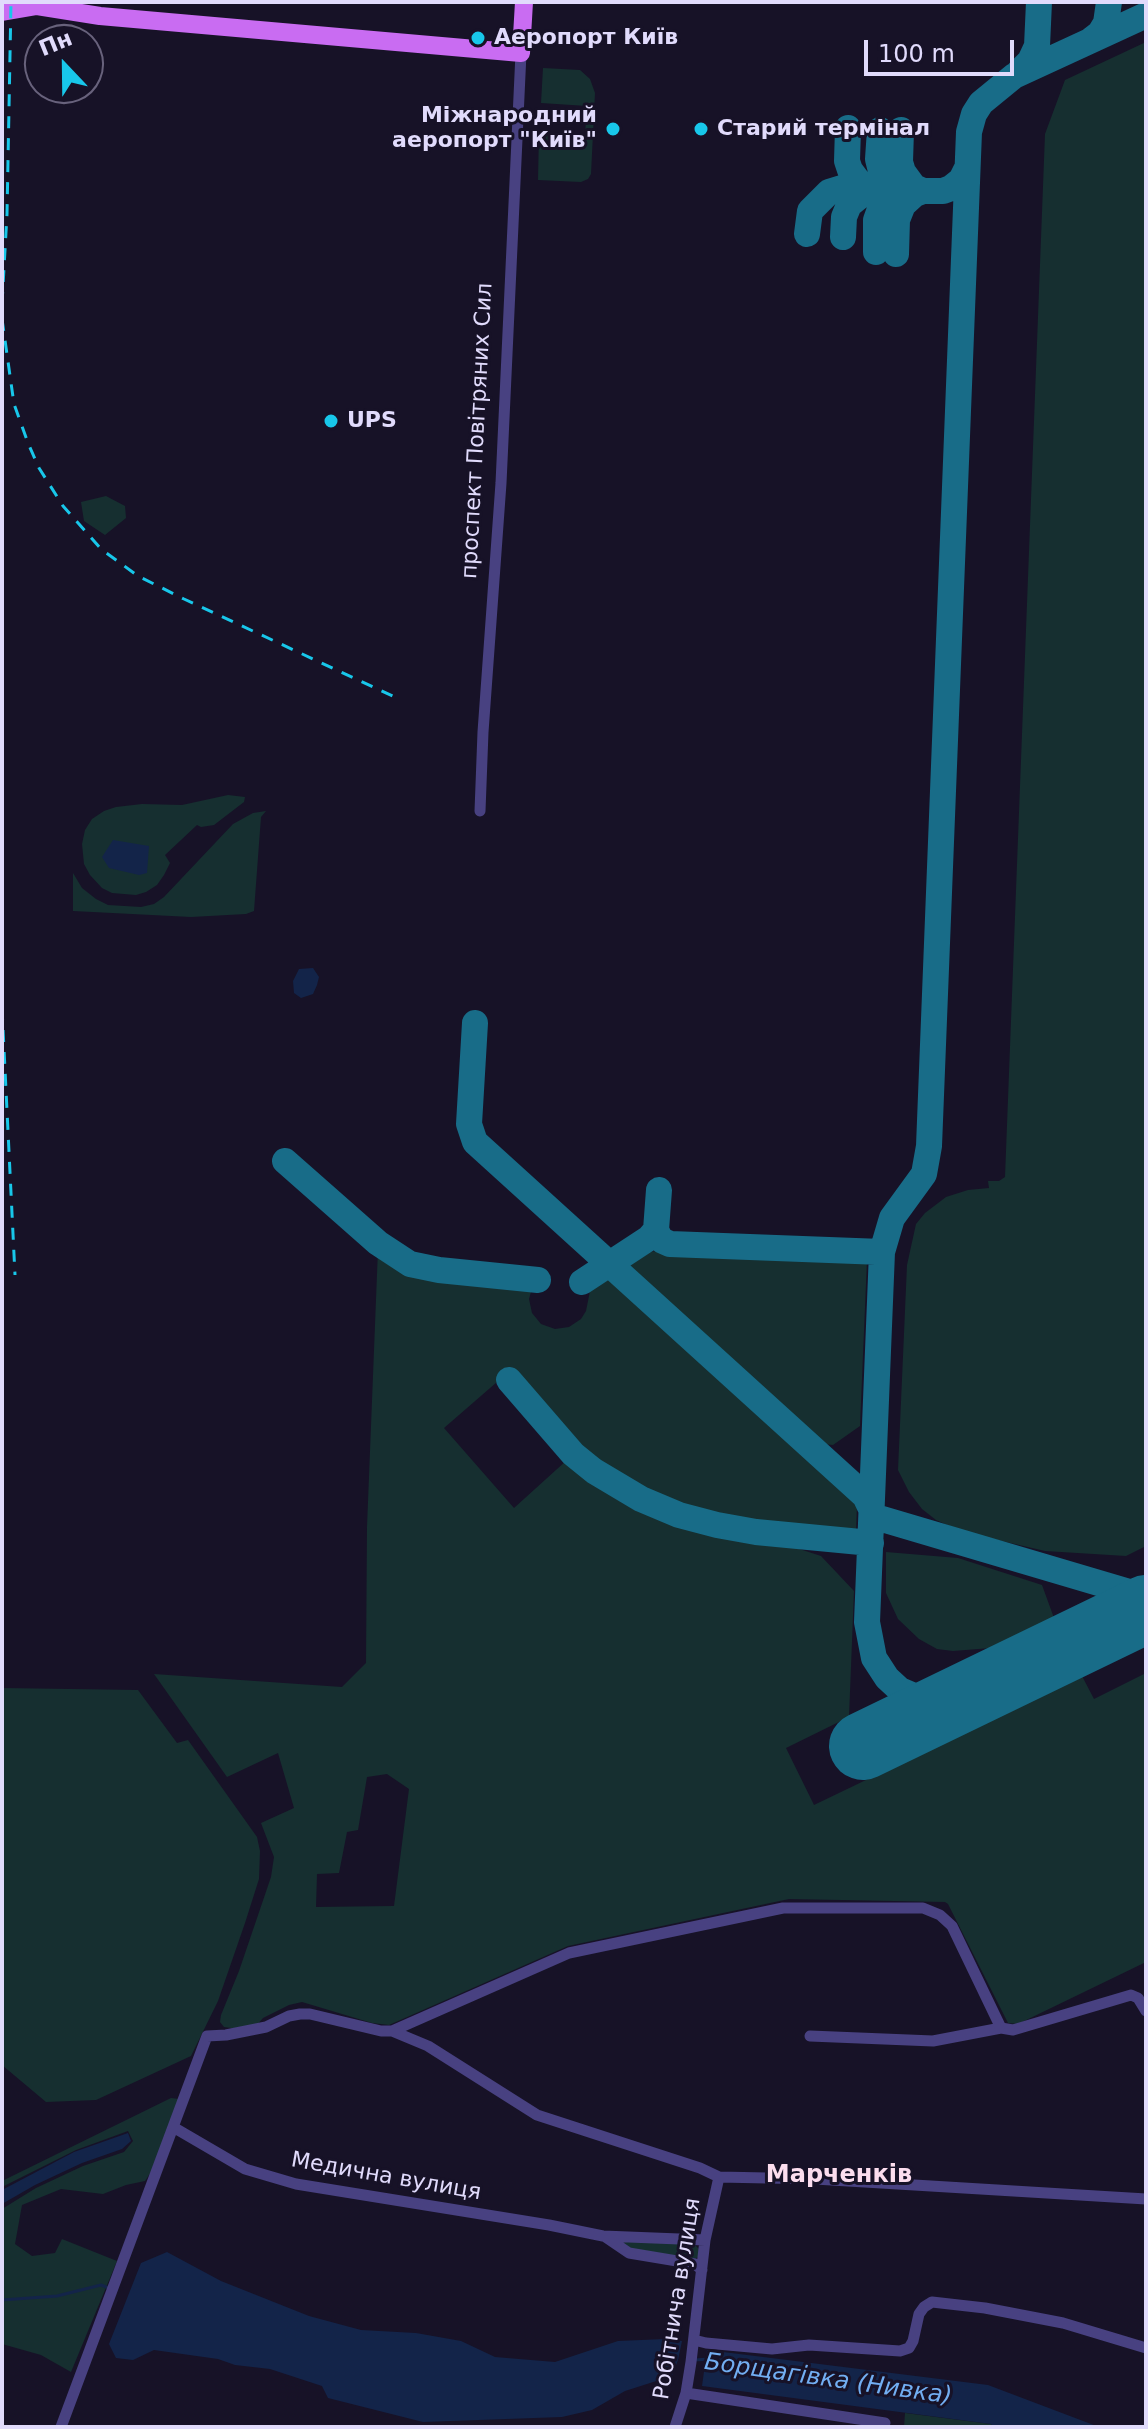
<!DOCTYPE html>
<meta charset="utf-8">
<style>
body{margin:0}
#map{position:relative;width:1148px;height:2429px;overflow:hidden;background:#171227;font-family:"DejaVu Sans",sans-serif}
canvas{display:block}
.frame{position:absolute;inset:0;border:4px solid #e1dbfc;pointer-events:none}
.north{position:absolute;left:24px;top:24px;width:80px;height:80px;box-sizing:border-box;background:#171227;border:2px solid #68627c;border-radius:50%;rotate:338deg;font-size:22px;font-weight:700;line-height:32px;text-align:center;color:#e1dbfc}
.north::after{content:'';display:block;margin:auto;width:28px;height:36px;background:#18c7ea;clip-path:polygon(50% 0,100% 100%,50% 72%,0 100%)}
.scale{position:absolute;left:864px;top:40px;width:150px;height:36px;box-sizing:border-box;border:4px solid #e1dbfc;border-top:0;padding-left:10px;font-size:24px;line-height:28px;white-space:nowrap;color:#e1dbfc;-webkit-text-stroke:6px #171227;paint-order:stroke}
</style>
<div id="map">
<canvas width="1148" height="2429"></canvas>
<div class="frame"></div>
<div class="north">Пн</div>
<div class="scale">100 m</div>
</div>
<script>
const c = document.querySelector('canvas').getContext('2d');
c.lineJoin = 'round';
function paint(path, color) { c.fillStyle = color; c.fill(path, 'evenodd'); }
const poly = rows => new Path2D(rows.map(r => 'M' + r).join(''));
function stroke(path, color, width, dash) { c.strokeStyle = color; c.lineWidth = width; c.lineCap = dash ? 'butt' : 'round'; c.setLineDash(dash || []); c.stroke(path); }
function write(font, color, halo, rows, align = 'center') {
  c.font = font + ' "DejaVu Sans",sans-serif'; c.lineWidth = 6; c.setLineDash([]); c.textBaseline = 'middle'; c.strokeStyle = halo; c.fillStyle = color; for (const [text, x, y, turn = 0] of rows) {
    c.save(); c.translate(x, y); c.rotate((+turn || 0) * Math.PI / 180); c.textAlign = isNaN(turn) ? turn : align; if (halo) c.strokeText(text, 0, 0); c.fillText(text, 0, 0); c.restore();
  }
}
paint(poly([
 [1146,42,1146,1546,1126,1556,1045,1551,963,1532,936,1520,922,1509,909,1492,898,1470,907,1265,916,1224,925,1213,946,1197,968,1190,989,1188,988,1181,999,1181,1005,1177,1045,134,1065,80],
 [543,68,580,70,590,79,595,93,591,174,588,179,581,182,538,180,539,133,585,135,587,106,541,103],
 [106,496,125,506,126,518,105,535,84,521,81,502],
 [228,795,245,797,244,802,214,825,201,827,197,825,165,855,170,863,164,875,157,885,146,892,136,895,112,893,102,888,90,875,84,864,82,844,85,830,92,819,104,811,116,807,142,804,182,805],
 [266,811,261,817,254,911,246,914,191,917,73,911,73,873,82,888,96,899,108,905,141,907,154,904,164,897,233,824,253,813],
 [378,1249,409,1270,438,1275,533,1285,529,1299,532,1313,541,1324,555,1329,569,1327,581,1319,586,1311,590,1291,607,1277,857,1505,856,1531,757,1524,720,1517,681,1506,646,1491,600,1463,567,1434,512,1369,444,1428,514,1508,567,1460,608,1491,639,1508,675,1523,718,1535,784,1544,821,1556,854,1591,849,1717,786,1748,814,1805,1082,1676,1094,1699,1146,1673,1146,1962,1018,2024,1008,2023,948,1904,945,1902,789,1899,568,1946,389,2025,372,2023,302,2002,289,2005,263,2018,256,2026,238,2029,224,2027,220,2022,221,2015,239,1971,271,1877,274,1857,261,1823,294,1808,278,1753,227,1777,154,1674,342,1687,366,1663,367,1527],
 [387,1774,409,1789,394,1906,316,1907,317,1874,339,1873,347,1832,358,1830,367,1777],
 [643,1251,867,1260,860,1426,833,1445,823,1444,625,1264],
 [886,1552,958,1558,1042,1585,1054,1618,991,1648,953,1651,937,1649,919,1639,898,1619,886,1593],
 [2,1688,138,1690,177,1743,188,1740,257,1837,260,1851,259,1879,245,1923,218,2001,191,2056,96,2100,46,2102,2,2065],
 [171,2098,179,2099,151,2172,145,2181,126,2185,103,2194,61,2189,22,2205,15,2244,32,2256,55,2253,62,2239,117,2261,71,2372,41,2355,2,2344,2,2209,36,2188,83,2166,124,2152,133,2141,128,2131,76,2150,2,2187,2,2181],
 [615,2239,693,2243,700,2250,698,2257,693,2260,630,2250],
 [905,2413,991,2424,993,2427,904,2427]
]), '#162f30');
paint(poly([
 [113,840,149,846,147,873,139,875,109,868,102,857],
 [313,968,319,977,317,985,313,994,301,998,294,993,293,981,299,969],
 [128,2133,131,2141,122,2149,82,2163,35,2185,2,2204,2,2190,74,2152],
 [167,2252,221,2281,309,2316,361,2330,416,2333,461,2341,495,2357,555,2362,618,2341,665,2339,682,2341,678,2360,672,2376,625,2391,592,2410,562,2417,423,2422,328,2398,322,2386,270,2369,235,2365,218,2359,154,2350,133,2360,116,2358,109,2344,141,2263],
 [707,2350,988,2385,1099,2427,993,2427,991,2424,702,2386]
]), '#132449');
stroke(poly([
 [2,2300,57,2296,101,2285,109,2288],
 [694,2360,710,2359]
]), '#132449', 3);
stroke(poly([
 [1091,40,1100,33,1106,23,1109,2],
 [1019,72,1030,61,1037,46,1039,2],
 [848,128,847,161,850,170,859,182,874,189],
 [880,130,878,159,881,171,890,182,907,191],
 [901,130,900,162,903,172,914,187,923,191],
 [807,234,810,211,829,192,842,188,874,189],
 [843,237,844,217,849,205,865,192,875,189],
 [876,252,876,220,881,206,894,194,911,191],
 [896,254,897,220,903,205,915,194,923,191,943,191,951,188,961,180,967,168],
 [475,1023,469,1124,475,1142,865,1496,872,1511],
 [285,1161,378,1243,410,1264,439,1270,538,1280],
 [659,1190,656,1230,661,1240,670,1244,882,1252],
 [582,1282,649,1238,656,1230],
 [509,1380,573,1454,594,1471,641,1499,679,1515,717,1525,756,1532,871,1543],
 [872,1516,1146,1597],
 [966,1695,953,1700,933,1701,921,1699,900,1690,887,1678,874,1658,867,1622,882,1252,892,1218,924,1174,929,1146,969,132,974,114,981,103,1014,76,1146,15]
]), '#186c88', 26);
stroke(poly([
 [863,1746,1146,1609]
]), '#186c88', 68);
stroke(poly([
 [480,811,483,732,501,483,521,53],
 [392,2031,569,1953,783,1908,923,1908,940,1915,952,1926,1001,2028],
 [810,2036,933,2041,1001,2028,1013,2030,1131,1995,1138,1998,1146,2011],
 [173,2127,245,2169,296,2184,549,2225,603,2236,705,2240],
 [604,2236,629,2253,695,2264,702,2270],
 [694,2340,706,2343,772,2349,809,2345,900,2351,909,2348,913,2341,919,2314,924,2307,932,2302,985,2308,1063,2323,1146,2348],
 [686,2393,885,2423],
 [61,2427,207,2036,226,2035,266,2027,289,2016,300,2014,310,2014,381,2031,392,2031,428,2046,537,2115,700,2168,719,2177,815,2179,1146,2199],
 [675,2427,686,2393,691,2362,705,2240,719,2177]
]), '#484181', 11);
stroke(poly([
 [2,12,37,6,100,16,521,53,524,2]
]), '#c96cf2', 18);
stroke(poly([
 [2,304,7,214,11,2],
 [2,319,14,404,28,443,39,468,63,506,101,549,138,576,184,599,399,699],
 [2,1008,15,1275]
]), '#18c7ea', 3, [12, 10]);
for (const [x, y, r, color] of [
 [478,38,8,"#18c7ea"],
 [613,129,8,"#18c7ea"],
 [701,129,8,"#18c7ea"],
 [331,421,8,"#18c7ea"]
]) { const dot = new Path2D(); dot.arc(x, y, r, 0, 2 * Math.PI); c.fillStyle = color; c.fill(dot); stroke(dot, '#171227', 3); }
write('bold 22px', '#e1dbfc', '#171227', [
 ["Аеропорт Київ",494,38],
 ["Міжнародний",597,116,"right"],
 ["аеропорт \"Київ\"",597,141,"right"],
 ["Старий термінал",717,129],
 ["UPS",347,421]
], 'left');
write('22px', '#e1dbfc', '#171227', [
 ["проспект Повітряних Сил",478,431,-87],
 ["Медична вулиця",386,2177,10],
 ["Робітнича вулиця",678,2299,-81]
]);
write('bold 24px', '#fcddee', '#171227', [
 ["Марченків",839,2176]
]);
write('italic 24px', '#72aef2', '#171227', [
 ["Борщагівка (Нивка)",828,2380,8]
]);
</script>
